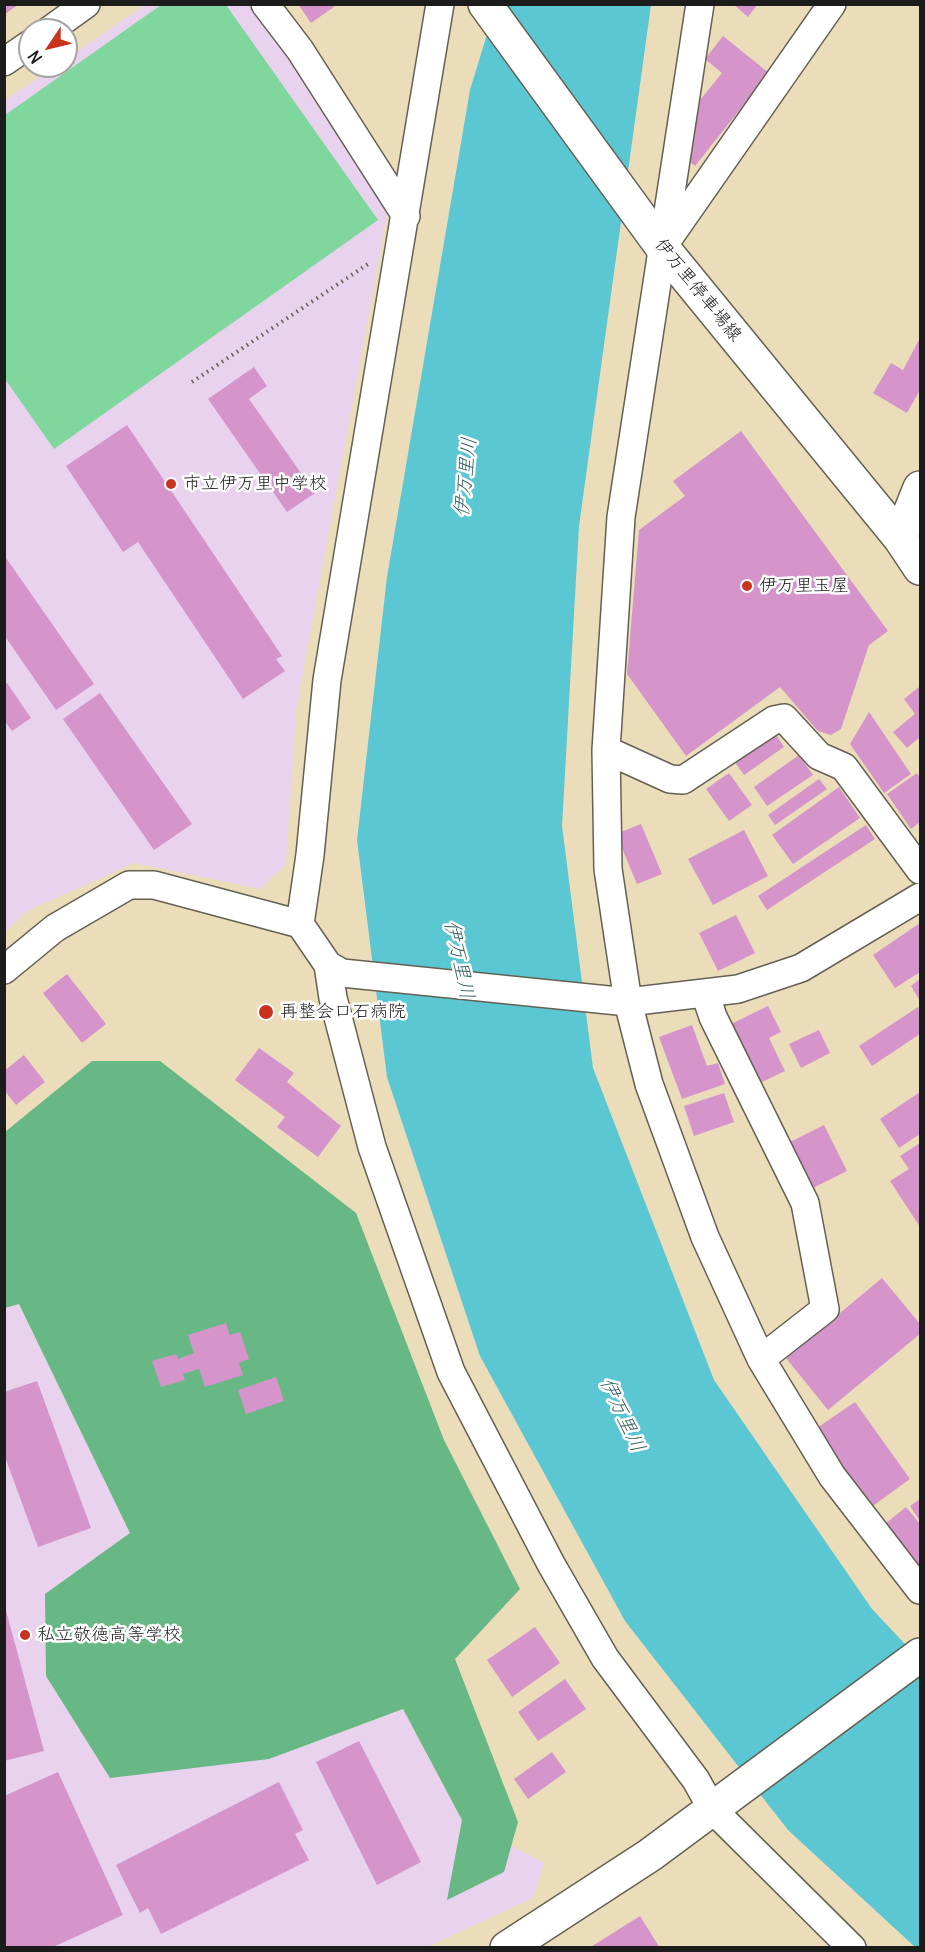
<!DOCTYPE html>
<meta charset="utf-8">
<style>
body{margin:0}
#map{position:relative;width:925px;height:1952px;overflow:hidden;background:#ebddba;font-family:Delius,sans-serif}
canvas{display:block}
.frame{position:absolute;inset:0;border:6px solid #1c1c1c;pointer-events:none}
.north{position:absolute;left:18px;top:18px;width:60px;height:60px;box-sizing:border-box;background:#fff;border:2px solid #a4a4a4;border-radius:50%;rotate:235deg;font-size:16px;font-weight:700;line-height:24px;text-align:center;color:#1c1c1c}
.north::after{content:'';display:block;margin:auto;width:21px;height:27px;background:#c8321e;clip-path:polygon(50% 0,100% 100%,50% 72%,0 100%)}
</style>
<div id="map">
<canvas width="925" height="1952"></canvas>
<div class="frame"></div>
<div class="north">N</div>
</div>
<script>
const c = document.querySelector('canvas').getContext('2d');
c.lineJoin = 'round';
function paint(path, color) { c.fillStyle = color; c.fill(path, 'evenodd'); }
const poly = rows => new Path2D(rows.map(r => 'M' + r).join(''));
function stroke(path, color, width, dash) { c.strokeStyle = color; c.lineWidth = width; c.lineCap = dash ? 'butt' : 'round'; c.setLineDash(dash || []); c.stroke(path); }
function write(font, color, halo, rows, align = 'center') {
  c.font = font + ' Delius,"Klee One",sans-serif'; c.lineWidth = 5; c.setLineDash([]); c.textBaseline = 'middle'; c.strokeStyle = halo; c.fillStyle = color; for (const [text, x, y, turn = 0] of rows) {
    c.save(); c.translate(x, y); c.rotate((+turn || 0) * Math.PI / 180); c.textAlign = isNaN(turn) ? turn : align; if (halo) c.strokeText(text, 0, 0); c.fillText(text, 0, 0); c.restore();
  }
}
paint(poly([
 [145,5,253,5,292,52,387,214,296,711,286,864,260,889,134,863,27,911,5,932,4,101,56,66,66,66,66,59],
 [19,1304,130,1533,269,1759,403,1709,462,1820,544,1863,533,1898,427,1947,5,1948,4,1308]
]), '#e8d2ee');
paint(poly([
 [161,5,226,5,378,220,54,449,5,379,5,115]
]), '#7fd79d');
paint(poly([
 [92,1061,160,1061,356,1213,444,1440,520,1589,455,1659,518,1822,504,1872,447,1900,462,1820,403,1709,269,1759,110,1778,46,1676,45,1594,130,1533,19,1304,5,1308,5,1132]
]), '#67b884');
paint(poly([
 [496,5,651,5,579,526,562,826,593,1068,714,1380,872,1609,920,1660,920,1947,915,1947,788,1830,625,1621,480,1356,387,1077,357,840,387,577,470,90]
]), '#5ac7d2');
paint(poly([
 [4,4,19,4,4,15],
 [298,4,332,4,334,7,311,23],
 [733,4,758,4,748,17],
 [723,36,769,73,695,166,689,161,696,105,722,73,705,59],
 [920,338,920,390,907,413,873,393,891,363,903,370],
 [254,367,267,386,249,399,315,493,287,512,208,399],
 [127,425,282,656,276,659,285,671,243,699,138,542,123,552,66,466],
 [741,431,888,631,869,645,841,729,831,735,818,731,780,687,686,756,627,674,639,530,685,496,673,481],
 [4,555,94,684,56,710,4,635],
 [7,683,31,718,12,731,4,720,4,684],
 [919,687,920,737,907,748,893,732,915,714,904,699],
 [100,693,192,824,154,850,63,719],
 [869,712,911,774,884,793,850,744],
 [775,733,784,747,744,775,734,761],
 [799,755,813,775,767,806,754,787],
 [729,773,752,805,729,821,706,789],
 [917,773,920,778,920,822,911,829,887,794],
 [819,779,827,789,775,825,768,815],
 [839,787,860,818,793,864,772,835],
 [641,824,662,874,637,884,616,834],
 [866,825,875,839,767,910,758,896],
 [744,830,768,876,713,905,688,859],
 [736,915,755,953,718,971,699,933],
 [920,923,920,972,895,988,873,955],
 [67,974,106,1024,82,1043,43,993],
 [920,979,920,1001,911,986],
 [768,1006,781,1032,769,1038,785,1071,760,1083,731,1024],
 [918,1007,920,1012,920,1034,872,1066,859,1046],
 [692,1025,707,1066,718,1063,725,1084,682,1099,659,1037],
 [819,1030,830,1053,801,1068,789,1044],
 [259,1048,294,1073,287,1082,341,1126,318,1157,277,1127,285,1117,235,1080],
 [24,1055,45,1082,16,1105,4,1090,4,1071],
 [920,1092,920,1134,899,1148,880,1119],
 [724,1093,734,1122,694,1136,684,1106],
 [824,1125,847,1171,813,1188,790,1142],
 [920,1143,920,1227,890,1181,909,1169,900,1156],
 [882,1278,920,1324,920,1334,828,1410,786,1358],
 [226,1323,230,1335,240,1332,249,1359,239,1363,243,1375,205,1387,199,1369,183,1374,185,1380,161,1387,152,1361,176,1354,178,1359,194,1353,188,1335],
 [276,1377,284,1401,246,1414,238,1390],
 [37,1381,91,1528,38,1547,4,1454,4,1392],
 [855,1402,910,1479,870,1508,814,1430],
 [920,1499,920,1521,910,1506],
 [906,1507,920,1524,920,1567,885,1524],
 [4,1603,44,1751,4,1761],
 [535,1627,560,1663,512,1697,487,1660],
 [565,1679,586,1709,538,1741,518,1712],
 [359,1741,421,1862,377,1885,316,1762],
 [552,1752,566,1772,528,1799,514,1779],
 [58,1772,123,1915,51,1948,4,1948,4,1796],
 [279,1782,303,1830,295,1834,309,1860,161,1934,148,1908,140,1913,116,1865],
 [640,1916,660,1948,589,1948]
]), '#d595cb');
const street = poly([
 [265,4,300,50,406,216],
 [700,4,621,517,606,750,608,869,628,1002,649,1084,705,1237,761,1359,832,1476,920,1590],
 [50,30,86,4],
 [4,62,30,44],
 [666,242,832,4],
 [606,750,670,779,683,780,774,720,784,718,819,756,844,767,920,870],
 [300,924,310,855,327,680,440,4],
 [328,965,333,998,372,1147,451,1372,551,1564,605,1658,696,1780,712,1809,852,1948],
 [4,970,55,928,129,885,154,885,300,924,328,965,342,973,628,1002,738,989,801,968,920,897],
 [705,993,713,1017,805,1203,825,1309,761,1359]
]);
const secondary = poly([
 [485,4,662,247,900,538,920,568],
 [900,538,920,488],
 [507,1948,650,1855,920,1655]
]);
stroke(street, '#646053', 30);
stroke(secondary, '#646053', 36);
stroke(poly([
 [192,382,368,264]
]), '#646053', 4, [1.5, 4.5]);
stroke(street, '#fff', 27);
stroke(secondary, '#fff', 33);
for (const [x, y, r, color] of [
 [171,484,6,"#c8321e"],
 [747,586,6,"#c8321e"],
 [266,1012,8,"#c8321e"],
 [25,1635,6,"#c8321e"]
]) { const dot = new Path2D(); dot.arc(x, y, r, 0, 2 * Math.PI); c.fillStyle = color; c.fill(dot); stroke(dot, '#fff', 2); }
write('18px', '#1c1c1c', '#fff', [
 ["伊万里停車場線",698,290,51]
]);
write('18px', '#1c1c1c', '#fff', [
 ["市立伊万里中学校",183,484],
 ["伊万里玉屋",759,586],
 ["再整会口石病院",280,1012],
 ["私立敬徳高等学校",37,1635]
], 'left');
write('italic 20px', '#356065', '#fff', [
 ["伊万里川",466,477,-84],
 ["伊万里川",459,960,78],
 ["伊万里川",622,1415,65]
]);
</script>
